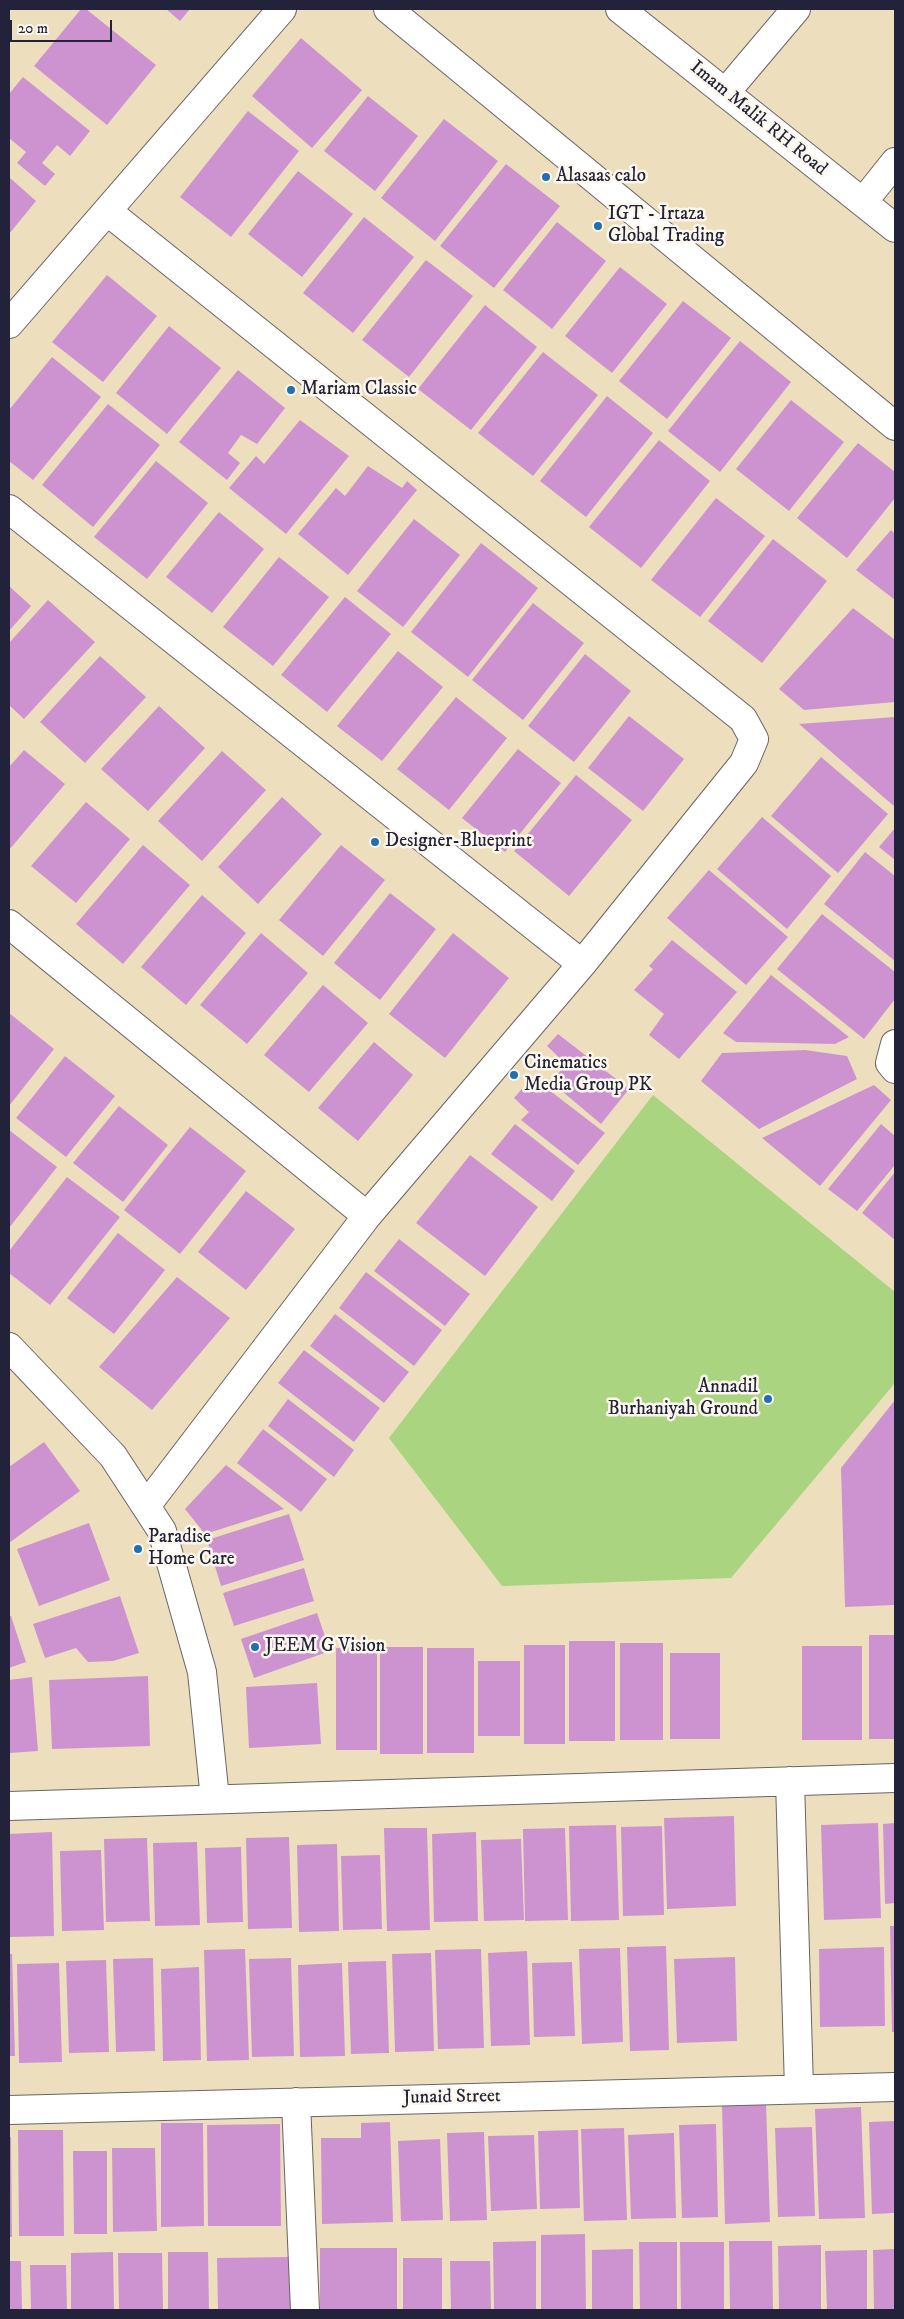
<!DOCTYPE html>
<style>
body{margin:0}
#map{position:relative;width:904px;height:2319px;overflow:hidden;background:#eddfbd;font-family:"IM FELL DW Pica",serif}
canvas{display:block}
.frame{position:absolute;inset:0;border:10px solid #22223b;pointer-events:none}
.scale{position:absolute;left:10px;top:20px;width:102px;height:22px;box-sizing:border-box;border:2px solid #22223b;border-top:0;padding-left:6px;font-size:15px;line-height:18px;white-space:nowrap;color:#22223b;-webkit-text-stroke:4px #fbf7ec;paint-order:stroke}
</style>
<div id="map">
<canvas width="904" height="2319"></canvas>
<div class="frame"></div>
<div class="scale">20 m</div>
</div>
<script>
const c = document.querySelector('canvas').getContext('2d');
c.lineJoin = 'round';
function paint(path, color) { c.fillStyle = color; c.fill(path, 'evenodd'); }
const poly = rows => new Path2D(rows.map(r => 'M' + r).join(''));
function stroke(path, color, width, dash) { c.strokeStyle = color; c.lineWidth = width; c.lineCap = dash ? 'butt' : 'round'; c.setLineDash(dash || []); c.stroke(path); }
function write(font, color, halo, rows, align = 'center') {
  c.font = font + ' "IM FELL DW Pica",serif'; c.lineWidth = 5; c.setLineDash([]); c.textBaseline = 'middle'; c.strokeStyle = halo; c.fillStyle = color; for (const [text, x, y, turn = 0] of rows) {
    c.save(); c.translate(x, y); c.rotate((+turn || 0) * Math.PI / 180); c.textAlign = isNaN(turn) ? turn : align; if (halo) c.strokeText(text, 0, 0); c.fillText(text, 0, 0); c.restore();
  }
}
paint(poly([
 [653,1095,895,1292,895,1383,731,1578,502,1586,389,1438]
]), '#abd480');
paint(poly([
 [81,9,86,9,156,65,107,125,34,66],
 [166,9,190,9,180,21],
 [301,38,362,90,312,148,252,96],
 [23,77,90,131,70,156,57,145,42,163,55,174,45,186,17,163,26,152,9,138,9,94],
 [368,96,418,136,375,191,324,151],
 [248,111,299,151,231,237,180,197],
 [444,119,498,161,435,241,381,198],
 [506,164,560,206,494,288,440,246],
 [298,171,353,214,302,277,248,234],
 [9,177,36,201,9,234],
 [364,217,414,257,353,333,303,293],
 [557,222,606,261,552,329,503,290],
 [426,260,473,296,409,377,362,340],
 [620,267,667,304,612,373,565,336],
 [107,275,157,316,103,382,52,342],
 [683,301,731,338,667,419,619,381],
 [485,305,537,347,471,430,418,389],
 [169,326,221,368,167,434,116,393],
 [740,341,791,382,720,472,668,431],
 [543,352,598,395,533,476,478,433],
 [52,357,101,397,33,480,9,461,9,410],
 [238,370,285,408,257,444,241,435,228,453,240,463,227,480,179,442],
 [607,396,653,433,586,517,540,481],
 [791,400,844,442,789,511,736,469],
 [108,404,160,445,93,527,42,485],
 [300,420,349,456,286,534,229,488,256,456,264,464],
 [659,440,710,481,641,568,589,527],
 [858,443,895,472,895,498,847,558,797,518],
 [156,461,208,503,147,579,94,537],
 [368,466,402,488,407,481,417,490,348,575,298,534,336,488,345,496],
 [716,498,765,536,700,617,651,580],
 [219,512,264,549,212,613,166,577],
 [414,519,460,555,403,627,357,591],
 [891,530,895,534,895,600,856,570],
 [773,539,827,581,762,663,708,621],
 [481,543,538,588,468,677,411,632],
 [279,557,329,597,273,666,223,627],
 [9,586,31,606,9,631],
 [345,597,391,634,327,712,281,675],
 [48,600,95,642,24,719,9,705,9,643],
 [533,603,584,643,523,720,472,680],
 [853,608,895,640,895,702,804,710,779,689],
 [398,651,443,687,382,761,337,726],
 [585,654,631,691,574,762,528,726],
 [100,656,146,697,85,763,40,722],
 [456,697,507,738,449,810,397,769],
 [159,706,205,748,148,811,101,769],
 [629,716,684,759,643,811,588,768],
 [895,717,895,807,799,724],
 [518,749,561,783,505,852,462,818],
 [24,750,65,784,9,850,9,767],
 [222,751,266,790,202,861,158,821],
 [821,757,888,814,838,873,771,816],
 [576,775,632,820,569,896,514,851],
 [282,797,322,834,258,904,218,867],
 [86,802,130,839,76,903,31,866],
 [762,817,831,876,787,929,717,869],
 [895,828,895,860,879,847],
 [143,845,190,885,123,964,76,924],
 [341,845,385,880,323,956,279,920],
 [865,852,895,876,895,961,824,904],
 [709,870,788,937,746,985,667,918],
 [390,893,436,929,380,1000,334,963],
 [202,895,246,933,186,1005,141,967],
 [822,914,895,972,895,999,864,1039,777,969],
 [261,933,308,973,247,1044,200,1005],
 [453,933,509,978,445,1058,389,1014],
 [672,940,737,992,679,1059,649,1035,664,1014,634,990,653,969,649,966],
 [771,975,849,1037,835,1044,736,1042,723,1033],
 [323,985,368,1023,309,1092,264,1055],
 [9,1013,54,1049,9,1106],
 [558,1034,629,1089,601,1124,551,1082,566,1064,547,1046],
 [374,1042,413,1075,358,1141,318,1108],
 [805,1050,847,1056,857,1079,759,1129,701,1081,722,1053],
 [65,1056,115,1096,66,1157,16,1118],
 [532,1077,605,1133,578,1165,521,1120,529,1112,514,1098],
 [874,1085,891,1100,820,1186,762,1138],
 [119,1106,168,1145,123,1202,73,1163],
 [515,1124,575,1171,552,1201,491,1154],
 [881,1124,895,1136,895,1165,857,1211,828,1189],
 [190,1127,246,1171,180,1254,124,1210],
 [9,1130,57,1167,9,1228],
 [470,1155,538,1207,485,1276,416,1223],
 [895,1172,895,1240,862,1213],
 [67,1177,120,1217,50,1305,9,1273,9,1251],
 [246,1191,295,1229,246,1290,198,1252],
 [118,1233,165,1270,114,1334,67,1298],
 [399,1239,470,1294,445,1326,374,1271],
 [366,1272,442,1330,414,1366,339,1308],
 [177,1277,230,1318,152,1410,99,1367],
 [335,1314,409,1372,384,1403,310,1346],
 [304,1350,380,1408,354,1442,278,1383],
 [288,1399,354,1450,334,1477,268,1426],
 [895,1400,895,1605,845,1607,841,1468],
 [263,1429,327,1479,301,1512,237,1463],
 [44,1442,80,1491,9,1543,9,1467],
 [226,1465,284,1509,205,1534,185,1509],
 [289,1514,304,1560,221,1586,207,1540],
 [89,1523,110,1580,39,1606,17,1549],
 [304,1568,314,1601,234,1626,223,1593],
 [120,1596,139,1653,113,1661,88,1662,76,1648,45,1658,33,1624],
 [317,1613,330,1651,254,1678,241,1639],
 [9,1616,11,1616,26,1662,9,1668],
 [869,1635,895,1635,895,1739,869,1739],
 [569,1641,615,1641,615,1741,569,1741],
 [620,1643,663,1643,663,1740,620,1740],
 [524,1645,565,1645,565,1744,524,1744],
 [802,1646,862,1646,862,1740,802,1740],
 [380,1647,423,1647,423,1754,380,1754],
 [336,1648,377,1648,377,1750,336,1750],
 [427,1648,474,1648,474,1753,427,1753],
 [670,1653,720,1653,720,1739,670,1739],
 [478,1661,520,1661,520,1736,478,1736],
 [148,1676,150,1746,52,1749,49,1680],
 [32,1677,38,1751,9,1753,9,1680],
 [317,1683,321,1744,249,1748,246,1687],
 [734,1816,736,1906,667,1909,664,1818],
 [878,1823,881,1918,824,1920,821,1825],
 [895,1823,895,1903,885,1904,883,1824],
 [616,1825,619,1920,571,1921,569,1826],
 [662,1826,664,1915,623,1916,621,1827],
 [384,1828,427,1828,430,1930,387,1931],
 [565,1828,568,1920,525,1921,523,1829],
 [52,1832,54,1936,10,1937,9,1834],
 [476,1832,478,1921,434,1922,432,1834],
 [289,1837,292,1928,248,1929,246,1838],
 [147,1838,150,1921,106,1922,104,1839],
 [521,1839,524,1920,484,1921,481,1840],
 [197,1842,200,1925,155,1926,153,1843],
 [337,1844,339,1931,299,1932,297,1845],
 [241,1847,243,1922,207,1923,205,1848],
 [101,1850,104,1930,62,1931,60,1851],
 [380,1855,382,1929,343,1930,341,1856],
 [890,1926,895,1926,895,2032,892,2032],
 [666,1946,669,2050,630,2051,627,1947],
 [884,1947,885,2026,820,2027,819,1949],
 [620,1948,623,2042,582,2044,579,1949],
 [245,1949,249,2060,207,2061,204,1950],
 [481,1949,484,2048,438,2049,435,1950],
 [527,1951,530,2045,491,2046,488,1953],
 [431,1953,434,2051,395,2052,392,1954],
 [9,1954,12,1954,15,2056,9,2056],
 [735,1957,737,2041,677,2043,674,1959],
 [153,1958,155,2051,116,2052,113,1959],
 [291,1958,294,2056,252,2057,249,1959],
 [106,1960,109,2052,69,2053,66,1961],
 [386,1961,389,2053,351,2054,348,1962],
 [572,1962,575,2036,534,2037,532,1963],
 [59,1963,62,2062,19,2063,17,1964],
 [342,1963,345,2056,300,2057,298,1965],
 [199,1967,201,2060,163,2061,161,1969],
 [766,2103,770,2222,725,2224,722,2105],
 [861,2107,865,2218,819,2219,815,2109],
 [895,2121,895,2213,872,2214,869,2122],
 [390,2122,393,2222,322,2224,321,2138,361,2138,361,2123],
 [161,2123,203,2123,204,2226,161,2227],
 [280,2124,281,2226,208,2226,207,2125],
 [716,2124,718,2217,682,2218,679,2125],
 [812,2127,815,2216,778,2217,775,2128],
 [624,2128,627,2220,584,2221,581,2129],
 [18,2130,63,2130,64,2236,19,2236],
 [578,2130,580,2208,540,2209,538,2131],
 [484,2132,487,2220,450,2221,447,2133],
 [674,2133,676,2218,631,2219,628,2135],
 [534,2135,537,2209,491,2211,488,2136],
 [9,2137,11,2137,12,2237,9,2237],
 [440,2139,443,2220,401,2221,398,2141],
 [112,2148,155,2148,157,2231,113,2232],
 [73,2151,107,2151,107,2234,74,2234],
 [585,2234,586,2310,541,2310,541,2235],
 [536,2241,536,2310,494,2310,493,2242],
 [729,2241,772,2241,773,2310,730,2310],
 [639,2242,677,2242,677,2310,640,2310],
 [680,2242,724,2242,724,2310,681,2310],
 [821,2245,821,2310,779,2310,778,2246],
 [320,2248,397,2248,397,2310,320,2310],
 [633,2249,633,2310,592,2310,592,2250],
 [895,2249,895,2310,874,2310,873,2250],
 [867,2250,867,2310,827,2310,825,2251],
 [113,2252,114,2310,71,2310,71,2253],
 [168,2252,208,2252,209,2310,168,2310],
 [118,2253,162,2253,163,2310,119,2310],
 [291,2257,291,2310,218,2310,217,2258],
 [403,2258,442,2258,442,2310,403,2310],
 [9,2261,21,2261,22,2310,9,2310],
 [450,2261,490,2261,491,2310,451,2310],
 [30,2265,66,2265,67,2310,31,2310]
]), '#cd93d1');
const minor = poly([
 [388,9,895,426],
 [620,9,895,228],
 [725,93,796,9],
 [863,202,895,162],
 [107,211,743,719,754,739,744,763,582,964,367,1216,146,1506],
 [9,324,282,9],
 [9,509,582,964],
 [9,924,367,1216],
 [895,1044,890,1063,895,1069],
 [9,1347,113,1456,162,1531,202,1672,215,1799],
 [790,1781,799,2089],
 [9,1806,895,1778],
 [296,2102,305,2310],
 [9,2110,895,2087]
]);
stroke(minor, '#696468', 30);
stroke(minor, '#fff', 28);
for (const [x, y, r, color] of [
 [546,177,5,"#1f6fb2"],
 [598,226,5,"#1f6fb2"],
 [291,390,5,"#1f6fb2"],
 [375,842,5,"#1f6fb2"],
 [514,1075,5,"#1f6fb2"],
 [768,1399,5,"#1f6fb2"],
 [138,1549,5,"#1f6fb2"],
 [255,1647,5,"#1f6fb2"]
]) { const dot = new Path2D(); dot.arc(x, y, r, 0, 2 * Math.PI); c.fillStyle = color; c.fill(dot); stroke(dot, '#fbf7ec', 2); }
write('19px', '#22223b', '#fbf7ec', [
 ["Imam Malik RH Road",758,119,39],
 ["Junaid Street",452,2098,-1]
]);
write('19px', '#22223b', '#fbf7ec', [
 ["Alasaas calo",556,177],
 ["IGT - Irtaza",608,215],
 ["Global Trading",608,237],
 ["Mariam Classic",301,390],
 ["Designer-Blueprint",385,842],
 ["Cinematics",524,1064],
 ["Media Group PK",524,1086],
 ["Annadil",758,1388,"right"],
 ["Burhaniyah Ground",758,1410,"right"],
 ["Paradise",148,1538],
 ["Home Care",148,1560],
 ["JEEM G Vision",265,1647]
], 'left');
</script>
